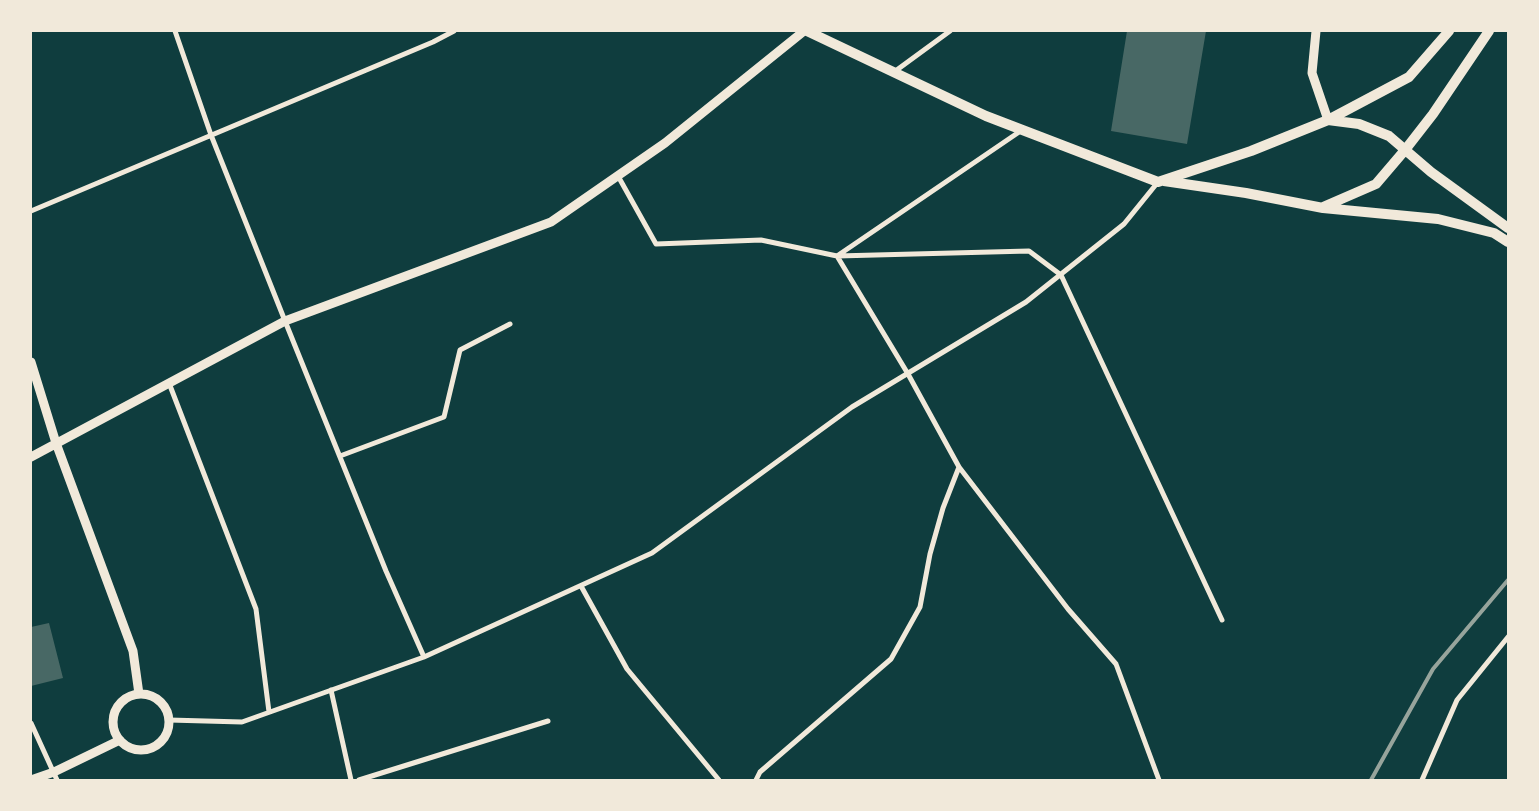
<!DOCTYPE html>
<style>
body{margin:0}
#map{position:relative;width:1539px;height:811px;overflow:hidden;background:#0f3d3e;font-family:"Public Sans",sans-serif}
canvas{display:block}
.frame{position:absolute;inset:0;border:32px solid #f1e9da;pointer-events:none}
</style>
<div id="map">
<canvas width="1539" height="811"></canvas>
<div class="frame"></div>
</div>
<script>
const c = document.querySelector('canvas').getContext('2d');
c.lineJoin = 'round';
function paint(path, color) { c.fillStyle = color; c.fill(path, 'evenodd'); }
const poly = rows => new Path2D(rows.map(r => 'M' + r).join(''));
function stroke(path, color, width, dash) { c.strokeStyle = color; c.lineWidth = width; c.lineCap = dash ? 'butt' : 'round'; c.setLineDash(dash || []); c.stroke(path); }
paint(poly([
 [1127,31,1206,31,1187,144,1111,131],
 [49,623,63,678,31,686,31,627]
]), '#486865');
stroke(poly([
 [175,31,211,135,285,321,386,571,424,657],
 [894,72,950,31],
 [1022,130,837,256,908,374,959,467,1068,609,1116,664,1159,780],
 [618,176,656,244,761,240,837,256,1029,251,1061,275,1222,620],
 [31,211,433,42,454,31],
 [169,383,256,609,269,712],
 [340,456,444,417,460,350,510,324],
 [581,586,627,669,719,780],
 [331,690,351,780],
 [169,720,242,722,424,657,652,553,852,407,1026,302,1124,224,1158,182],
 [31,723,57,780],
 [359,780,548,721],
 [756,780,760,772,891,659,920,607,930,554,943,508,959,467],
 [1422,780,1457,700,1508,637]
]), '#f1e9da', 5);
stroke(poly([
 [1316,31,1312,73,1328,120],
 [31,362,56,443,133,651,139,694],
 [31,457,285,321,551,222,665,143,804,31],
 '113 722a28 28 0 1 1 56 0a28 28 0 1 1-56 0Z',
 [31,780,54,772,120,740]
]), '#f1e9da', 9);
stroke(poly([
 [807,31,986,116,1158,182,1251,151,1328,120,1409,77,1449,31],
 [1328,120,1359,124,1389,136,1431,172,1508,228],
 [1164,181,1246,193,1323,208,1438,219,1494,233,1508,242],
 [1323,207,1376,184,1405,150,1433,114,1489,31]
]), '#f1e9da', 10);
stroke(poly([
 [1371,780,1433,669,1508,580]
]), '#97a49c', 4);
</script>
